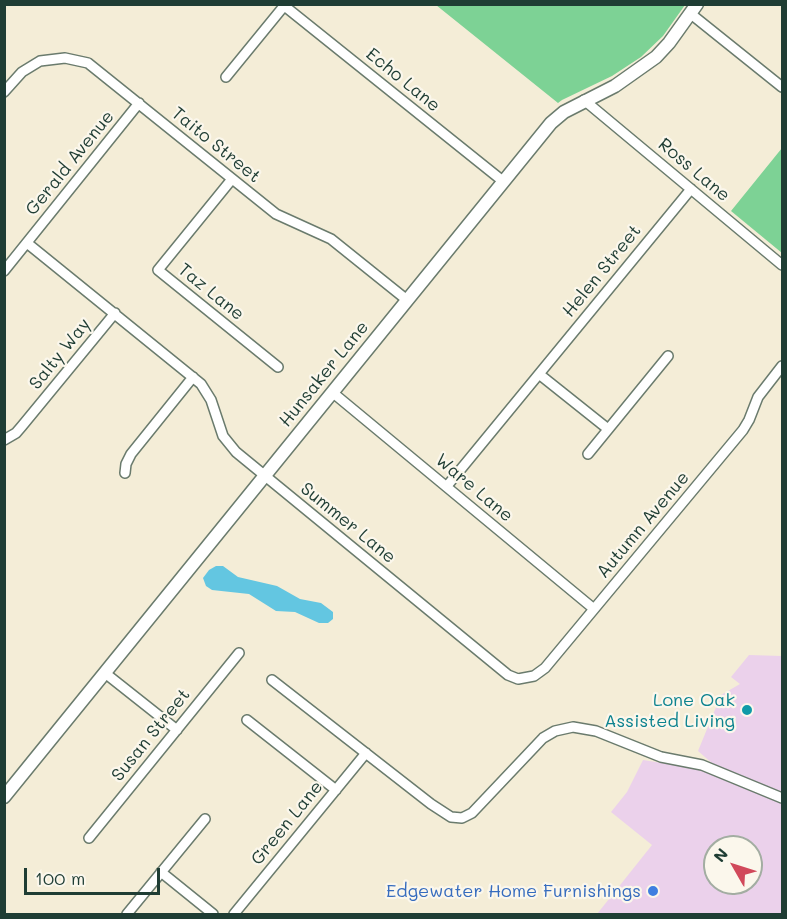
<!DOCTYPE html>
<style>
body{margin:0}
#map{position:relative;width:787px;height:919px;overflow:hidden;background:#f4edd7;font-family:Mali,sans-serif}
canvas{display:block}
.frame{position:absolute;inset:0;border:6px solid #1f3d34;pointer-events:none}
.north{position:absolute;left:703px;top:835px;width:60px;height:60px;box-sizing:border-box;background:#fbf7ec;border:2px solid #a3ada2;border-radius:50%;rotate:309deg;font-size:16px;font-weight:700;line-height:24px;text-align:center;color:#1f3d34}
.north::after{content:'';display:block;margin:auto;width:21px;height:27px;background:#d1495b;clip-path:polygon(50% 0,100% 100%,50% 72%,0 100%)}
.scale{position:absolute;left:24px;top:868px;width:136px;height:27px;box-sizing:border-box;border:3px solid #1f3d34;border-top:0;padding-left:8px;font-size:18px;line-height:21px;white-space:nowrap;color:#1f3d34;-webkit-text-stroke:4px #fbf7ec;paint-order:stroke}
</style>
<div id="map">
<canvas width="787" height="919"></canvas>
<div class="frame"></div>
<div class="north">N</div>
<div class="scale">100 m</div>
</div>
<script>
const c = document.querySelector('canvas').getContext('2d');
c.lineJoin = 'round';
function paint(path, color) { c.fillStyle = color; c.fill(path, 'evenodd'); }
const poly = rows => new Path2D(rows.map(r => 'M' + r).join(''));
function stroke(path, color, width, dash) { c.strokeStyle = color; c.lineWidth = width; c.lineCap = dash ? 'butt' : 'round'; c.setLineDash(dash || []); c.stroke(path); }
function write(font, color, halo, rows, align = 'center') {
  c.font = font + ' Mali,sans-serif'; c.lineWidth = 4.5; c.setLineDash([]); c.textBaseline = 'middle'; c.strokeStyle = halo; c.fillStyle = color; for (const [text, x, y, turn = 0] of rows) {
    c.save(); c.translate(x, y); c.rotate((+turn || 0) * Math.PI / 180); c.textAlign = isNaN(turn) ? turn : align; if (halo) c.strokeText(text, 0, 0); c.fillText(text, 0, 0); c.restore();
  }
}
paint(poly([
 [749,655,782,656,782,793,713,764,698,751,721,695,740,684,731,677],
 [643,760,675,765,691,765,782,801,782,914,597,914,652,845,611,812,627,792],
 [715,847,751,847,751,883,715,883]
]), '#ebd1eb');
paint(poly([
 [436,5,685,5,663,36,641,57,612,76,562,100,558,103],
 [782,148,782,253,731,211]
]), '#7dd295');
paint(poly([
 [216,566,223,566,238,577,277,586,300,599,321,603,333,612,333,619,328,623,319,623,295,612,276,611,249,594,212,590,206,586,203,578,209,570]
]), '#63c6e1');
const minor = poly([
 [282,4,504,182],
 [691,14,782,87],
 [226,77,284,6],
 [4,92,22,72,40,61,65,58,88,63,276,214,331,239,407,300],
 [584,100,782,265],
 [232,179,158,270,278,367],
 [27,243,201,384,211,400,223,436,236,452,508,675,518,679,534,676,545,668,743,430,749,420,758,397,782,366],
 [4,271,139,103],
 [539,374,608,429],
 [332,392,594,609],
 [4,440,16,433,22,426,115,313],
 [588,454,668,356],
 [125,473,126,464,131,454,193,377],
 [447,486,691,189],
 [105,673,177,730],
 [272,680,431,804,451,817,462,818,472,813,543,738,555,731,573,727,596,731,661,757,702,765,782,798],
 [247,720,336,790],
 [89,838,239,653],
 [161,872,213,914],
 [127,914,205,819],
 [234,914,366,753]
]);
const tertiary = poly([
 [4,797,551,123,564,112,615,86,656,57,669,43,697,4]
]);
stroke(minor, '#6a7b6d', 12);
stroke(tertiary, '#6a7b6d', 15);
stroke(minor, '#fff', 9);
stroke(tertiary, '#fff', 12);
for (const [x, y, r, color] of [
 [747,710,6,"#0f9aa8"],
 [653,891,6,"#3f7fe0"]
]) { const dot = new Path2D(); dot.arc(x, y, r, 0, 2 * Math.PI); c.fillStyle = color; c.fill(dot); stroke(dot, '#fbf7ec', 2); }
write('18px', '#1f3d34', '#fbf7ec', [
 ["Echo Lane",403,80,39],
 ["Taito Street",216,145,39],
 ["Gerald Avenue",70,163,-51],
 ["Ross Lane",694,170,40],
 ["Helen Street",602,271,-51],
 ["Taz Lane",211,292,39],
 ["Salty Way",60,354,-51],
 ["Hunsaker Lane",324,374,-51],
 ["Ware Lane",474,488,40],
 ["Summer Lane",348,523,39],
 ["Autumn Avenue",643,525,-50],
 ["Susan Street",151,735,-51],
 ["Green Lane",287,823,-51]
]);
write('18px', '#0d838f', '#fbf7ec', [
 ["Lone Oak",735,700],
 ["Assisted Living",735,721]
], 'right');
write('18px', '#366cbe', '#fbf7ec', [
 ["Edgewater Home Furnishings",641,891]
], 'right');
</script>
